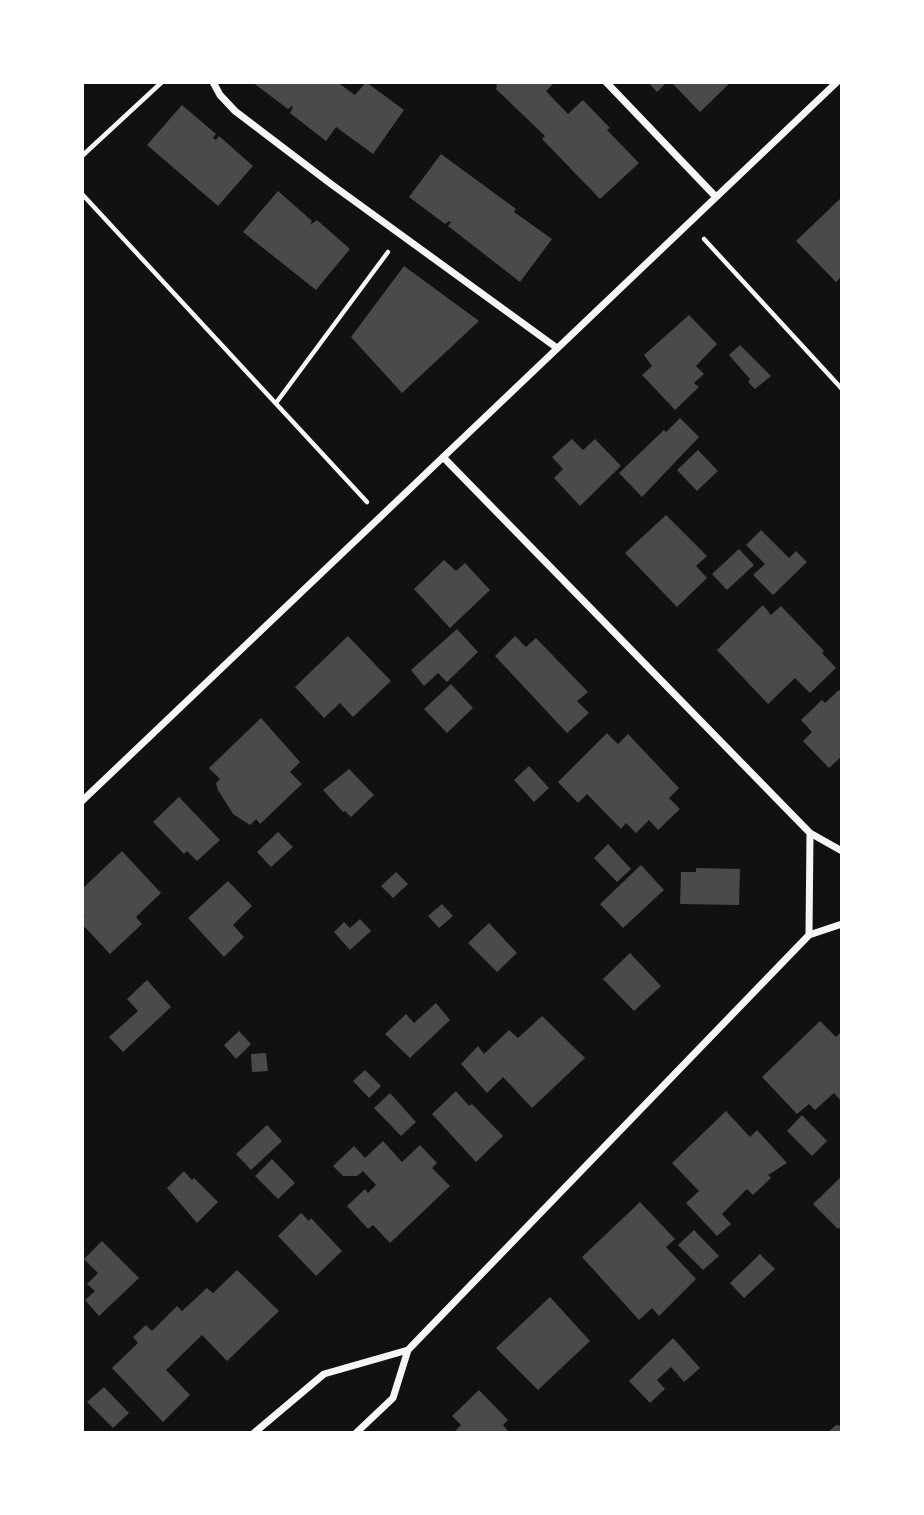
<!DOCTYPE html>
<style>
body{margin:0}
#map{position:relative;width:924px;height:1515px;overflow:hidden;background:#111;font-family:"Titillium Web",sans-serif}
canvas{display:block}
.frame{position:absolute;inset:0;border:84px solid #fff;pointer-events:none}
</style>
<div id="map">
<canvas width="924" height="1515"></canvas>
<div class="frame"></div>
</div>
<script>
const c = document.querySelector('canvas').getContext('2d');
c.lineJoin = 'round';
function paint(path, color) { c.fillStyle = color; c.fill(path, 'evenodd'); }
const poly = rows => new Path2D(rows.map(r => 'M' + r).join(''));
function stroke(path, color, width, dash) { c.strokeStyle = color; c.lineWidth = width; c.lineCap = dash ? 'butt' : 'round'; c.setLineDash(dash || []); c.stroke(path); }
paint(poly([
 [252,82,337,82,355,95,366,82,404,110,373,154,336,127,326,141,290,113,293,107,292,106,288,109],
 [494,82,555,82,546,91,568,114,583,100,610,128,607,130,639,163,600,199,542,139,545,136,496,89,497,86],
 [648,82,667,82,657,92],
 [671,82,731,82,700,112],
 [182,105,216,134,213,138,216,140,219,136,253,166,218,206,147,145],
 [441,154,516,209,514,212,552,239,520,282,448,226,451,222,449,221,445,224,409,197],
 [278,191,312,221,310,225,317,220,350,249,316,290,243,232],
 [842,197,842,276,836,282,796,241],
 [404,266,479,321,402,393,351,337],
 [689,315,717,344,696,366,704,374,694,383,699,387,675,410,642,375,652,366,644,355],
 [740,345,771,376,755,389,748,382,750,379,729,355],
 [680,418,699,437,642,497,619,473,664,430,666,432],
 [572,439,583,450,595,439,621,466,580,506,554,478,563,469,552,457],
 [698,450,718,471,697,491,677,470],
 [666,515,707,556,696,566,707,578,677,607,625,553],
 [761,530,789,558,796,551,807,562,773,595,753,575,765,564,746,545],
 [739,549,754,565,727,590,712,574],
 [444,560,456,571,465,563,490,590,450,628,414,589],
 [763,605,771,615,781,606,824,651,822,653,836,668,810,693,795,678,768,704,717,650],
 [457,629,478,652,447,682,438,673,424,686,411,670],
 [348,636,391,681,353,717,340,703,324,718,295,687],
 [515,636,526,647,536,638,588,692,577,701,589,713,567,733,495,656],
 [451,684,473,708,447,733,424,709],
 [839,690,842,693,842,756,829,768,803,741,812,732,801,720,822,700,825,703],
 [261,718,300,762,290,772,302,784,260,824,256,819,250,825,233,814,218,790,216,783,220,779,209,768],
 [607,733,618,744,628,734,679,788,669,798,680,809,658,830,649,820,636,833,626,823,621,829,587,794,578,803,558,782],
 [529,766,549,788,534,802,514,780],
 [349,769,374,795,351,817,345,811,343,812,323,790],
 [179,797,220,840,197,861,187,851,184,854,153,822],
 [278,832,293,847,271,867,257,852],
 [608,844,631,869,617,882,594,858],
 [122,851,161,893,136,917,142,924,110,954,82,924,82,918,85,916,82,913,82,889],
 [641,865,664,890,623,928,600,904],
 [696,868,740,869,739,905,680,904,681,872,696,872],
 [396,872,408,884,393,898,381,886],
 [228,881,252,906,233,925,244,937,224,957,188,918],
 [442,904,453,916,439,928,428,916],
 [360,919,371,931,350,950,334,932,344,922,350,928],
 [489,923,517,953,497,972,468,943],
 [630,953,661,986,634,1011,603,979],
 [147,980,171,1007,123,1052,109,1037,138,1011,127,999],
 [436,1003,450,1020,410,1058,385,1034,406,1014,414,1023],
 [542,1016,585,1058,532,1108,503,1077,487,1093,461,1064,478,1046,484,1054,509,1030,518,1038],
 [820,1021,836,1037,842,1031,842,1102,834,1093,815,1110,809,1104,797,1114,762,1077],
 [239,1031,251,1044,236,1059,224,1045],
 [266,1053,268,1071,252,1072,251,1054],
 [365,1070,381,1086,369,1098,353,1081],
 [456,1091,469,1106,472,1104,503,1136,476,1162,432,1114],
 [390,1093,416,1122,401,1136,374,1108],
 [726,1111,750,1137,757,1130,787,1163,768,1175,771,1178,753,1195,747,1189,722,1214,731,1224,717,1236,686,1203,699,1191,672,1163],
 [802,1115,827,1141,812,1156,787,1131],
 [267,1125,282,1141,251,1170,236,1154],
 [383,1141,402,1162,420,1145,437,1163,432,1168,450,1186,390,1243,373,1225,368,1229,347,1206,365,1189,368,1193,376,1185,363,1171,357,1176,343,1176,333,1166,354,1146,365,1158],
 [272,1159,295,1183,278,1199,255,1176],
 [184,1171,192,1180,194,1178,218,1202,197,1223,167,1188],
 [842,1176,842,1226,838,1229,813,1204],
 [640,1202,675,1239,666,1247,696,1279,659,1316,652,1308,639,1320,582,1257],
 [301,1213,309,1221,311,1218,342,1251,316,1276,278,1236],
 [694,1230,719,1256,703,1270,678,1245],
 [102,1241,139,1278,99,1316,85,1300,95,1291,87,1284,98,1273,84,1259],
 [760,1254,775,1269,744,1298,730,1283],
 [237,1270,279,1311,227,1361,202,1335,166,1370,190,1395,163,1422,112,1368,138,1343,133,1337,146,1325,152,1331,177,1306,182,1311,207,1288,213,1293],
 [550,1297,590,1341,538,1390,496,1348],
 [673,1338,700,1368,684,1382,671,1367,657,1380,665,1389,650,1403,629,1381],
 [104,1387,129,1413,113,1428,87,1402],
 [479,1390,508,1420,503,1425,510,1433,453,1433,461,1425,452,1416],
 [836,1425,842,1426,842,1433,827,1433]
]), '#4a4a4a');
stroke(poly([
 [82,156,162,82],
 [82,194,367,502],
 [704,239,842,389],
 [276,403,388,252]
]), '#f5f5f5', 4.5);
stroke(poly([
 [213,82,220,95,235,111,331,184,557,348],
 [606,82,716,197],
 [443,457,810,833,842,851],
 [82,801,837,82],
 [809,935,810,833],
 [254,1433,324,1374,408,1350],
 [356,1433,393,1398,408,1350,809,935,842,924]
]), '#f5f5f5', 7);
</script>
